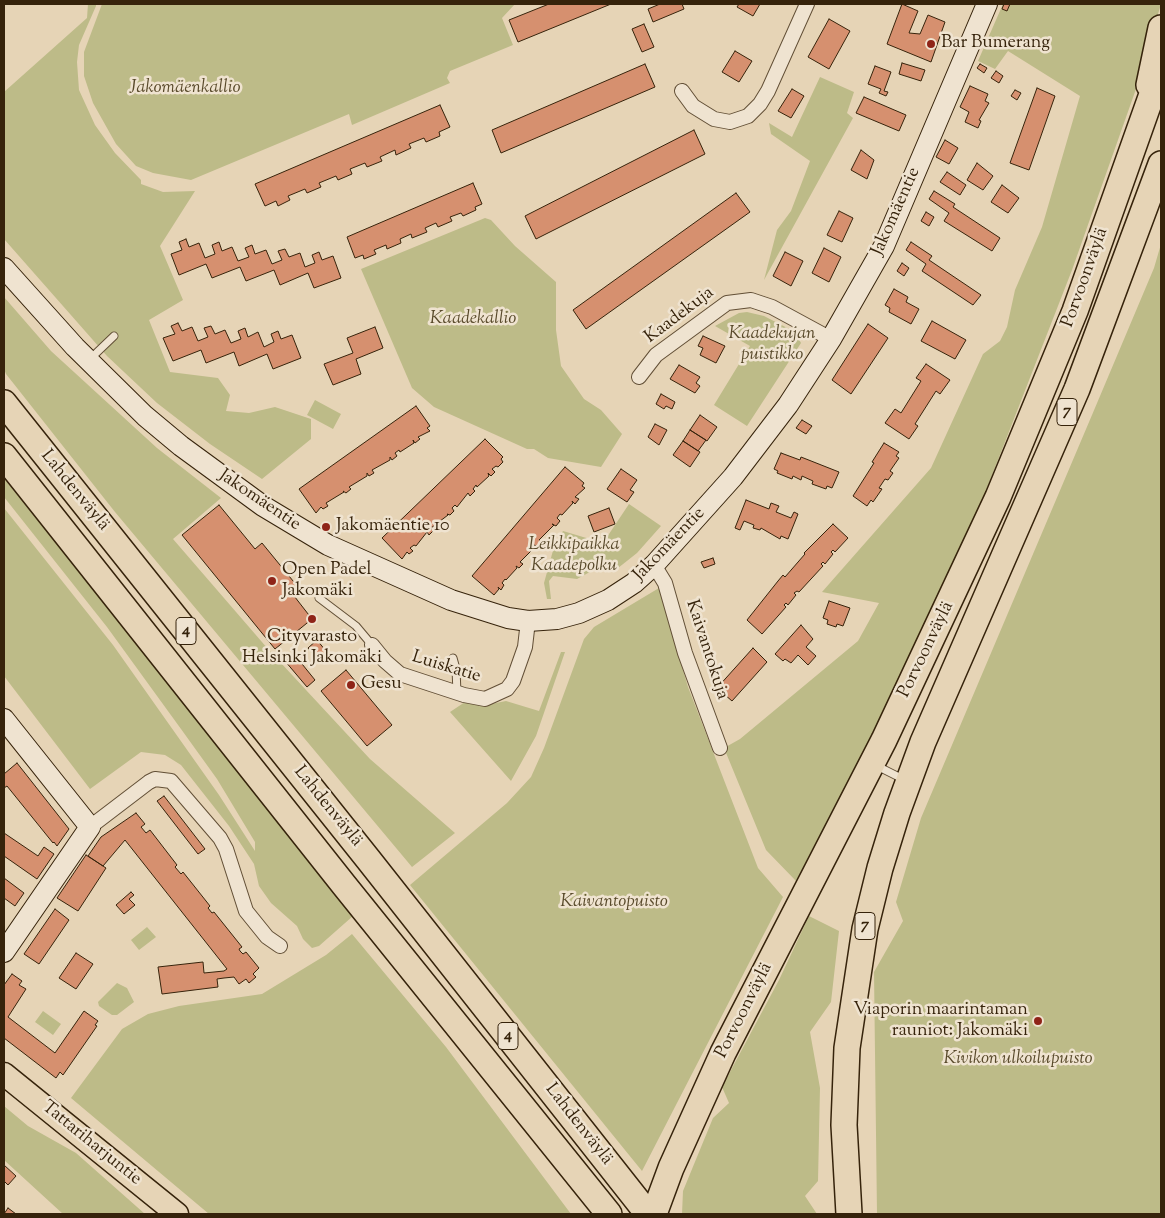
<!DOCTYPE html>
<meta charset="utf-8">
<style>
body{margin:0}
#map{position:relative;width:1165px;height:1218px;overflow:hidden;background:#e6d4b6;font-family:"Sorts Mill Goudy",serif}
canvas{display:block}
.frame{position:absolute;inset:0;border:5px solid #36230b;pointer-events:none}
</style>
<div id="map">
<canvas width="1165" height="1218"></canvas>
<div class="frame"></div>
</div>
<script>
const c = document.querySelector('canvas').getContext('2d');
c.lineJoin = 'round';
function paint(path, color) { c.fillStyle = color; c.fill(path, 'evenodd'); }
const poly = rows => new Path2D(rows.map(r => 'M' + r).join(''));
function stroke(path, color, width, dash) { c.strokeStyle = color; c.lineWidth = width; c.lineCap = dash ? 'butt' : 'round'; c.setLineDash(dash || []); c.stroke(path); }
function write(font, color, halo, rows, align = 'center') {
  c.font = font + ' "Sorts Mill Goudy",serif'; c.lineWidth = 5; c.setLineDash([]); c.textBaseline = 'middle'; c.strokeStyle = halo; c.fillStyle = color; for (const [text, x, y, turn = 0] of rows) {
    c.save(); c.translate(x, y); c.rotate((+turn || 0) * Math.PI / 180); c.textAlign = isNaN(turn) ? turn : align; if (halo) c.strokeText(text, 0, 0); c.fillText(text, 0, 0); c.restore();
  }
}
paint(poly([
 [88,4,96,4,96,6,79,45,77,62,79,90,95,125,115,153,141,180,141,184,163,192,195,191,160,246,183,300,149,320,170,372,218,378,230,395,226,411,249,413,275,407,311,419,311,439,262,479,210,444,157,403,107,356,4,239,4,92,87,18],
 [102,4,515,4,502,18,513,45,450,71,447,78,450,83,352,125,349,114,191,180,153,173,136,166,116,144,93,103,84,76,84,52],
 [1003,4,1161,4,1136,89,1072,270,973,524,890,700,796,881,766,850,724,748,740,739,858,641,879,603,822,592,931,468,983,354,1000,341,1007,327,1015,290,1042,227,1080,96,1008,51,995,69,978,61],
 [820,77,854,92,847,113,853,118,764,280,777,230,791,211,810,161,771,134,769,123,792,137],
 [485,218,491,220,515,246,556,282,556,330,561,366,584,399,601,410,622,434,601,467,548,458,534,449,527,449,434,407,412,388,361,269],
 [1161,244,1161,1214,877,1214,874,972,903,921,896,902,921,818,1092,415,1154,268],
 [4,297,51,351,157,448,221,498,173,539,268,649,370,759,455,833,412,867,115,512,6,374,4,369],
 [747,312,764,316,795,332,801,343,747,426,714,405,750,346,715,326,739,313],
 [315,400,341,414,333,429,307,415],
 [4,478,353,916,319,946,312,948,303,939,297,926,271,903,259,886,254,864,229,826,181,765,165,755,141,752,90,789,4,676,4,508,113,645,219,795,255,851,255,842,217,779,181,729,107,627,4,497],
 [629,504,661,526,637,553,613,572,605,560,599,567,577,579,553,576,549,581,551,599,547,599,544,583,554,547,563,531,603,543],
 [659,588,688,687,758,868,783,897,642,1171,410,885,507,803,531,777,544,748,584,639,594,627],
 [561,652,565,652,536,736,511,781,450,712,465,702,491,704,506,701,539,711],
 [809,916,839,931,831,1002,810,1032,820,1088,818,1181,805,1196,817,1214,682,1214,683,1191,713,1118,729,1103,722,1087,779,980],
 [147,927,156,937,139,950,131,940],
 [352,934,446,1047,571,1214,209,1214,71,1098,122,1029,148,1014,179,1006,262,994,326,955],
 [117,983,127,988,134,1002,117,1015,112,1015,99,1006,98,1002],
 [43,1011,61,1024,53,1035,35,1022],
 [4,1106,28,1126,76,1153,145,1214,63,1214,4,1160]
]), '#bdbb88');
const building = poly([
 [549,4,611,4,518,42,509,20,549,4],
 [660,4,682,4,684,9,653,22,648,9,660,4],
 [739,4,760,4,753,16,737,7,739,4],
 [902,4,918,11,909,33,920,34,928,15,945,22,931,62,887,44,902,4],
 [1004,4,1010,4,1007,11,1002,9,1004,4],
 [829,19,850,31,829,69,808,57,829,19],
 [644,24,654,47,642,52,632,29,644,24],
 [735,51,752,61,739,82,722,72,735,51],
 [902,63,925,70,921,81,899,74,902,63],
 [645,64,655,87,501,153,492,130,645,64],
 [980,64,987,68,984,73,977,68,980,64],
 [875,66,891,72,884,91,888,92,886,96,879,93,881,89,868,84,875,66],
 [996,71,1003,76,999,83,991,78,996,71],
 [970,86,988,94,985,101,989,103,979,120,981,121,978,128,965,122,969,112,960,107,970,86],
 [1037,88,1055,96,1029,170,1010,163,1037,88],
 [792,89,804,96,791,118,778,111,792,89],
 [1015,90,1021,93,1017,100,1011,96,1015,90],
 [864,97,906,115,899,131,856,113,864,97],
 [440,105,450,127,439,132,440,136,426,142,424,138,409,144,411,148,396,155,395,150,380,157,382,161,367,167,365,163,350,169,352,174,338,180,336,176,319,183,321,187,307,193,305,189,288,196,290,200,278,206,276,201,265,206,255,184,440,105],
 [694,130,705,154,536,239,525,216,694,130],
 [945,140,958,148,949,164,936,157,945,140],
 [861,150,874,160,867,179,851,170,861,150],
 [977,163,993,176,983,190,967,180,977,163],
 [947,172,966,185,960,195,940,182,947,172],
 [473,183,482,204,475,207,476,210,463,216,461,213,450,217,452,221,438,227,436,223,425,228,427,232,412,238,411,234,400,239,401,243,387,249,386,245,374,250,376,254,364,259,363,255,355,258,347,237,473,183],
 [1002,185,1019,198,1008,213,991,202,1002,185],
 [934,191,955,204,953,207,1000,238,992,251,944,221,949,213,929,199,934,191],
 [736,193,750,212,586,329,573,310,736,193],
 [839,211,853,218,842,242,827,235,839,211],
 [926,212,934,217,929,226,921,221,926,212],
 [186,239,189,247,199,243,205,258,215,254,212,245,219,242,222,251,232,247,238,261,249,257,245,248,252,245,255,254,266,250,272,264,282,260,278,251,285,249,289,257,300,253,305,267,315,263,312,255,319,252,322,260,333,256,341,278,314,288,308,273,280,285,274,270,246,281,240,267,212,278,206,264,179,275,171,254,182,250,179,242,186,239],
 [911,242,932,256,929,260,981,295,973,305,922,271,926,264,906,250,911,242],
 [824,248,841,257,829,282,812,273,824,248],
 [785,252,803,261,791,286,773,276,785,252],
 [902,263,909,268,904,276,897,271,902,263],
 [894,289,908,297,906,302,919,309,911,324,889,312,890,308,885,305,894,289],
 [932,321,966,340,955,359,921,341,932,321],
 [178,323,182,331,192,327,198,341,208,337,204,328,211,326,215,334,225,330,231,343,241,339,238,331,245,328,248,337,258,332,264,347,274,342,271,334,278,331,281,339,292,335,301,358,273,369,267,354,239,366,234,352,206,363,201,350,173,361,163,338,175,334,171,326,178,323],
 [868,324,888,338,851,394,832,380,868,324],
 [375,327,383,348,356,359,361,374,333,385,324,364,353,353,347,338,375,327],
 [703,336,725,346,716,363,700,355,703,348,698,346,703,336],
 [926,364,950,380,940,394,936,391,915,424,918,426,909,439,885,423,895,409,901,413,921,381,916,378,926,364],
 [679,365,700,377,696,383,700,386,695,393,670,379,679,365],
 [661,394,675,402,672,409,666,406,664,409,656,404,661,394],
 [416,406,430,426,427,428,430,431,418,437,420,439,415,443,413,440,414,443,400,452,399,450,395,453,397,456,392,460,390,457,390,460,372,470,374,473,369,476,367,473,367,476,349,487,351,489,346,493,343,491,344,492,326,503,328,506,323,509,321,507,316,513,299,489,416,406],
 [700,415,717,427,707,441,690,430,700,415],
 [802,420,812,426,806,434,796,428,802,420],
 [655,424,667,430,659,445,648,437,655,424],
 [690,430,706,440,698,451,683,441,690,430],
 [485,439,503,457,501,459,503,462,498,467,496,466,492,469,495,472,491,476,488,473,489,476,477,487,476,485,473,489,475,491,470,496,468,493,457,507,455,505,452,508,454,511,450,515,447,514,448,515,431,528,433,531,429,535,427,532,416,546,414,545,410,548,413,551,409,554,407,552,402,559,382,538,485,439],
 [683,441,700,452,690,467,673,455,683,441],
 [884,443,899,452,896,456,899,458,890,471,893,473,888,480,885,479,879,488,882,489,873,502,871,500,867,506,853,496,874,463,872,462,884,443],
 [781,453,800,460,801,457,839,472,832,488,827,486,826,489,812,484,813,481,802,476,801,480,793,476,792,479,777,473,778,471,774,469,781,453],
 [565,467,584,483,582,486,585,488,575,497,579,499,575,504,572,501,573,503,562,515,560,514,557,518,560,521,556,526,552,524,554,525,539,540,542,542,537,547,534,545,536,546,520,562,523,564,519,568,516,566,517,568,506,580,505,579,502,583,504,585,501,590,498,587,499,589,494,595,472,576,565,467],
 [621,469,637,480,630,490,634,492,627,502,607,489,621,469],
 [746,500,769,509,771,503,779,506,776,512,791,518,794,512,798,514,788,539,781,536,780,539,761,528,760,530,753,528,754,525,744,521,740,530,735,528,746,500],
 [219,505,255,549,262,543,298,587,291,592,312,619,275,649,182,535,219,505],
 [609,508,615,524,594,532,588,516,609,508],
 [833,524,848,538,835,552,833,550,831,552,833,554,825,564,823,562,821,564,823,566,799,592,797,591,794,593,796,595,788,605,786,603,784,605,786,607,762,634,747,620,778,581,783,575,785,577,805,554,804,553,833,524],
 [713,558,715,564,704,568,701,562,713,558],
 [829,601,850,608,843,626,837,624,836,627,827,624,828,620,823,618,829,601],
 [801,625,813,639,806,647,816,656,808,665,798,655,791,663,785,659,783,661,775,654,801,625],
 [317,640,330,656,321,663,308,648,317,640],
 [753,648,767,662,732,701,717,688,753,648],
 [294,654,315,680,307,687,285,661,294,654],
 [346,670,392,725,367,746,321,691,346,670],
 [17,763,69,829,57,846,54,842,53,843,7,786,4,788,4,774,17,763],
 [164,796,205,849,198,854,157,801,164,796],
 [136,813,145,824,141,827,146,833,150,830,177,865,175,867,181,874,183,872,210,906,208,908,212,913,214,912,242,947,239,949,240,951,243,954,246,952,259,968,253,974,256,977,249,983,246,979,239,984,234,977,224,978,217,979,218,987,162,994,158,967,203,962,204,973,224,971,227,969,125,840,103,866,88,856,101,837,136,813],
 [4,833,38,856,44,847,54,854,37,879,4,856,4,833],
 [86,855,106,868,78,911,57,898,86,855],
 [4,878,24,893,15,906,4,898,4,878],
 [131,892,134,895,129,899,135,905,124,914,116,905,131,892],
 [55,909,69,920,39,964,24,954,55,909],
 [76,953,93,964,76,989,59,978,76,953],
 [12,974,22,981,19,985,26,989,8,1017,55,1053,84,1011,98,1021,95,1025,97,1026,63,1075,60,1072,56,1078,4,1038,4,985,12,974],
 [4,1165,16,1176,8,1185,4,1181,4,1165],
 [8,1208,16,1214,4,1214,8,1208]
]);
paint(building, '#d6906f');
stroke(building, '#36230b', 1);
const lane = poly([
 [90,359,114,336],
 [319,598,356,626,372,645],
 [453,658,456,669,457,693],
 [875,765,905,780]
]);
const street = poly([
 [682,91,693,106,714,119,730,122,748,116,760,104,768,91,807,4],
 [639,377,656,355,727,303,751,300,772,307,831,339],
 [654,565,665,583,685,653,720,748],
 [372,645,385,661,400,674,464,695,485,699,507,689,513,681,525,647,528,621],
 [90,827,149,782,155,779,171,781,220,838,226,849,246,911,267,937,280,946]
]);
const secondary = poly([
 [4,268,75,347,145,416,181,446,263,506,328,545,451,600,508,618,528,621,557,619,579,613,608,600,634,583,654,565,733,477,788,405,831,339,884,246,987,4],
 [4,719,90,827,4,952]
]);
const primary = poly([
 [4,1074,177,1214]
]);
const highway = poly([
 [1149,85,1161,28],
 [4,403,368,859,648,1214],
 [4,456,344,885,609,1214],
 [654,1214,671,1168,723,1053,884,740,998,497,1075,311,1161,69],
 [849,1214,844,1125,847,1048,865,929,880,868,897,813,923,742,1077,389,1161,164]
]);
stroke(lane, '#624f36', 9);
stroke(street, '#624f36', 16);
stroke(secondary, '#36230b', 22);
stroke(primary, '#36230b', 25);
stroke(highway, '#36230b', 28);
stroke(lane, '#efe3d0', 7);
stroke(street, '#efe3d0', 14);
stroke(secondary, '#efe3d0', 20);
stroke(primary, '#e6d4b6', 22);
stroke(highway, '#e6d4b6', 25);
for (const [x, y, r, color] of [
 [931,44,5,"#8f2418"],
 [326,527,5,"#8f2418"],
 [272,581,5,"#8f2418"],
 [312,619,5,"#8f2418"],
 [351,685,5,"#8f2418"],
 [1038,1021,5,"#8f2418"]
]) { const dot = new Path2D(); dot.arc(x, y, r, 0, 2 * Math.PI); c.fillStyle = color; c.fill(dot); stroke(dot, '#efe3d0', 2); }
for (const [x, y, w] of [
 [1067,412,20],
 [186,631,20],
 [865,926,20],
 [508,1036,20]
]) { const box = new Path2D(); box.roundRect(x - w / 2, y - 13.5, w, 27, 4); c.fillStyle = '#efe3d0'; c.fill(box); stroke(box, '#36230b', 1); }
write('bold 16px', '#36230b', null, [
 ["7",1067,412],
 ["4",186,631],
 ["7",865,926],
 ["4",508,1036]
]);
write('18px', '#36230b', '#efe3d0', [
 ["Bar Bumerang",941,44],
 ["Jakomäentie 10",336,527],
 ["Open Padel",282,571],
 ["Jakomäki",282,592],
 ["Cityvarasto",312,638,"center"],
 ["Helsinki Jakomäki",312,659,"center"],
 ["Gesu",361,685],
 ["Viaporin maarintaman",1028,1011,"right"],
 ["rauniot: Jakomäki",1028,1032,"right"]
], 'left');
write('italic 18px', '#58492a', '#efe3d0', [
 ["Jakomäenkallio",185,89],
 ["Kaadekallio",473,320],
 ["Kaadekujan",772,335],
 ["puistikko",772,356],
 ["Leikkipaikka",574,546],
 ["Kaadepolku",574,567],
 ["Kaivantopuisto",614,903],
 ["Kivikon ulkoilupuisto",1018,1060]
]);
write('18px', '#36230b', '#efe3d0', [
 ["Jakomäentie",897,212,-66],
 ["Porvoonväylä",1086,278,-70],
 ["Kaadekuja",680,316,-37],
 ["Lahdenväylä",74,491,51],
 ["Jakomäentie",259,501,34],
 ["Jakomäentie",670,545,-46],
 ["Kaivantokuja",706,650,72],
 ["Porvoonväylä",927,650,-64],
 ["Luiskatie",446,668,17],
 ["Lahdenväylä",327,807,51],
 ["Porvoonväylä",745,1011,-63],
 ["Lahdenväylä",578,1125,52],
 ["Tattariharjuntie",91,1144,39]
]);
</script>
